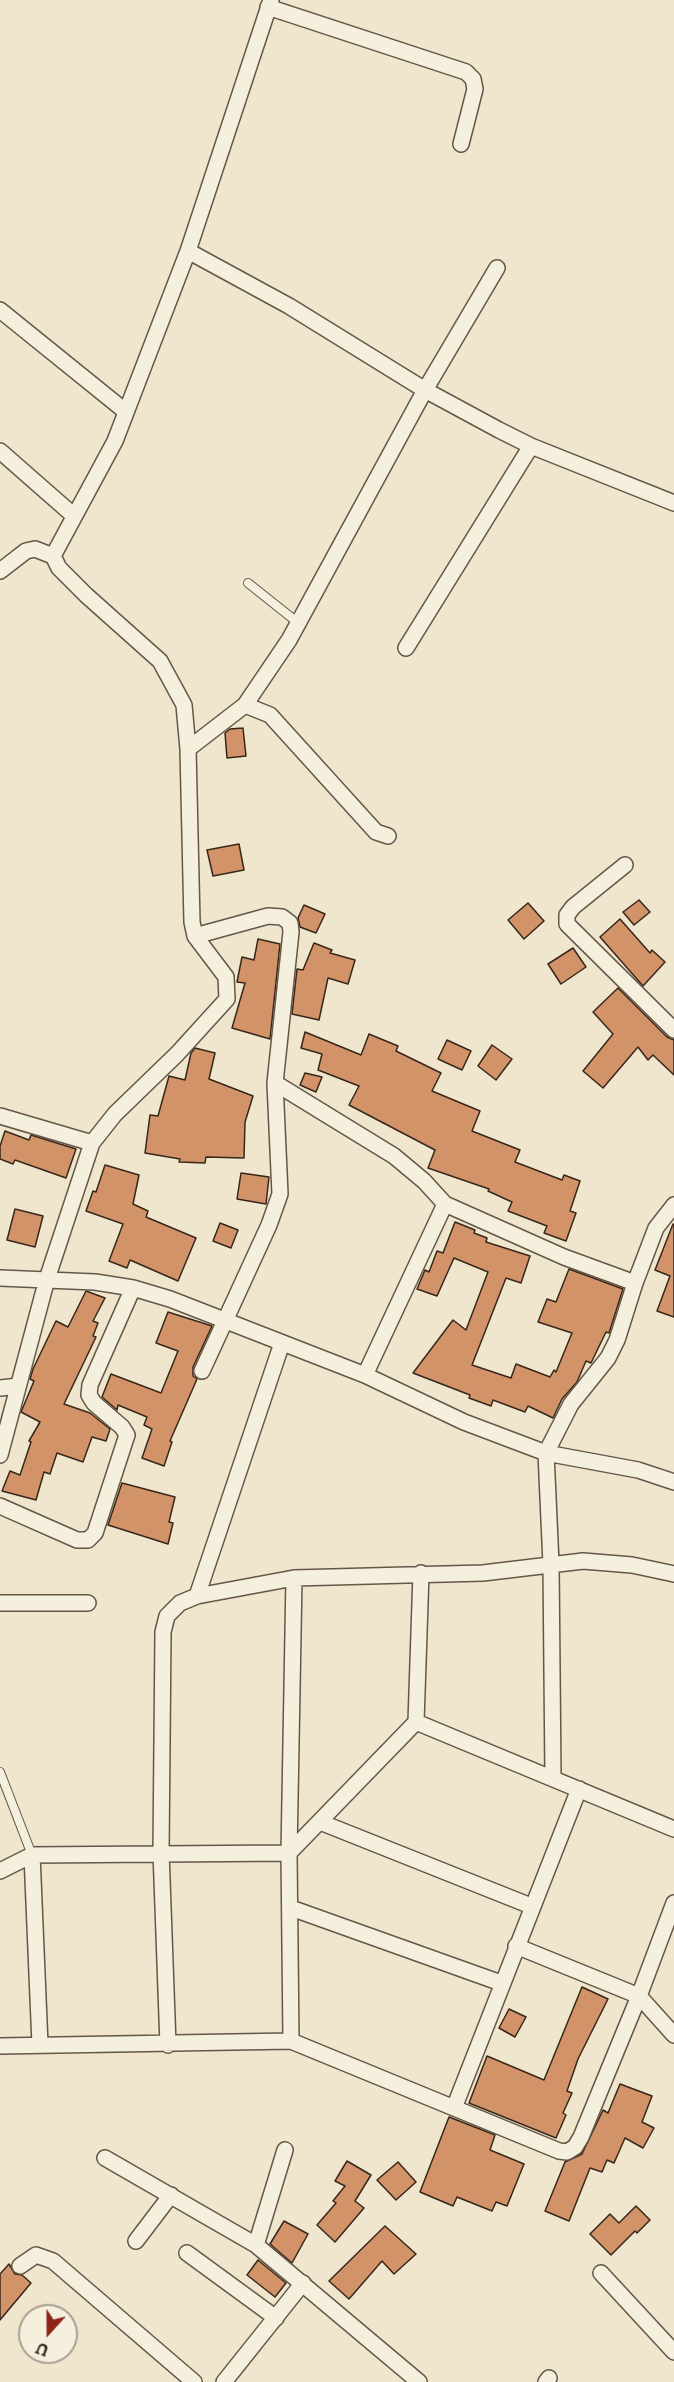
<!DOCTYPE html>
<style>
body{margin:0}
#map{position:relative;width:674px;height:2382px;overflow:hidden;background:#efe6cd;font-family:"IM FELL DW Pica",serif}
canvas{display:block}
.north{position:absolute;left:18px;top:2304px;width:60px;height:60px;box-sizing:border-box;background:#f5efde;border:2px solid #a99f90;border-radius:50%;rotate:201deg;font-size:16px;font-weight:700;line-height:24px;text-align:center;color:#37271b}
.north::after{content:'';display:block;margin:auto;width:21px;height:27px;background:#8f2418;clip-path:polygon(50% 0,100% 100%,50% 72%,0 100%)}
</style>
<div id="map">
<canvas width="674" height="2382"></canvas>
<div class="north">U</div>
</div>
<script>
const c = document.querySelector('canvas').getContext('2d');
c.lineJoin = 'round';
function paint(path, color) { c.fillStyle = color; c.fill(path, 'evenodd'); }
const poly = rows => new Path2D(rows.map(r => 'M' + r).join(''));
function stroke(path, color, width, dash) { c.strokeStyle = color; c.lineWidth = width; c.lineCap = dash ? 'butt' : 'round'; c.setLineDash(dash || []); c.stroke(path); }
const building = poly([
 [243,728,246,756,227,758,225,733,230,729,243,728],
 [239,844,244,870,213,876,207,850,239,844],
 [639,900,650,912,634,925,623,912,639,900],
 [528,903,544,921,524,939,508,920,528,903],
 [304,905,325,914,316,933,300,927,298,918,304,905],
 [620,919,650,953,652,950,665,962,643,986,600,937,620,919],
 [258,939,280,944,270,1039,232,1028,245,983,237,982,242,957,254,960,258,939],
 [314,943,332,950,330,953,355,960,348,984,328,978,319,1020,292,1014,297,969,303,970,314,943],
 [573,948,586,967,561,984,548,964,573,948],
 [618,988,667,1037,674,1040,674,1075,653,1055,648,1060,638,1047,603,1088,583,1071,613,1034,593,1012,618,988],
 [305,1032,361,1055,369,1034,398,1046,396,1051,441,1073,432,1091,480,1111,472,1131,520,1150,515,1162,562,1180,564,1175,580,1181,570,1211,576,1213,566,1241,544,1233,547,1226,508,1211,512,1202,488,1191,489,1189,428,1168,435,1150,349,1105,359,1086,318,1070,322,1054,301,1048,305,1032],
 [447,1040,471,1051,462,1070,438,1059,447,1040],
 [492,1045,512,1059,496,1080,478,1066,492,1045],
 [195,1048,215,1053,209,1079,253,1096,245,1122,244,1158,206,1157,205,1163,179,1162,180,1159,145,1153,150,1115,158,1116,169,1076,185,1080,191,1053,195,1048],
 [305,1073,322,1077,316,1092,300,1085,305,1073],
 [5,1131,29,1140,31,1135,76,1149,66,1178,15,1160,13,1164,0,1159,0,1146,5,1131],
 [105,1165,139,1175,133,1204,148,1211,146,1217,196,1238,178,1281,130,1260,127,1268,109,1261,123,1224,86,1211,93,1191,96,1192,105,1165],
 [241,1173,269,1177,266,1204,237,1199,241,1173],
 [15,1209,43,1216,35,1247,7,1240,15,1209],
 [455,1222,475,1230,474,1233,487,1238,486,1242,530,1256,521,1283,506,1278,472,1365,511,1378,516,1364,550,1377,554,1370,556,1372,572,1333,538,1322,547,1299,556,1302,569,1269,623,1289,609,1333,606,1332,591,1363,586,1361,577,1382,562,1399,553,1418,528,1406,525,1412,493,1400,491,1406,469,1398,470,1395,413,1373,453,1320,466,1330,488,1272,454,1258,437,1296,417,1289,425,1270,429,1272,437,1251,443,1253,455,1222],
 [220,1223,238,1230,231,1248,213,1241,220,1223],
 [673,1224,674,1225,674,1317,657,1311,670,1276,655,1270,673,1224],
 [86,1291,105,1298,93,1321,98,1323,93,1336,96,1337,64,1404,90,1413,110,1429,106,1441,92,1437,83,1462,57,1453,50,1474,44,1472,36,1500,2,1491,10,1471,20,1475,31,1442,29,1441,40,1422,21,1412,34,1381,30,1379,33,1369,56,1321,68,1327,86,1291],
 [168,1312,212,1326,193,1367,193,1376,197,1379,170,1441,172,1442,164,1466,142,1458,152,1429,144,1425,147,1417,118,1405,117,1410,102,1397,111,1374,161,1393,178,1351,156,1343,168,1312],
 [122,1483,175,1497,169,1522,173,1523,168,1544,108,1525,122,1483],
 [582,1987,608,1999,578,2059,567,2091,572,2093,563,2113,566,2115,556,2138,469,2103,487,2056,544,2080,582,1987],
 [509,2009,526,2017,515,2037,499,2028,509,2009],
 [620,2084,652,2096,642,2122,654,2128,643,2148,625,2138,614,2163,607,2160,602,2172,590,2168,569,2221,545,2211,565,2162,582,2154,603,2110,608,2113,620,2084],
 [449,2117,495,2135,490,2150,524,2164,507,2206,496,2202,492,2211,457,2197,453,2206,420,2192,449,2117],
 [347,2161,371,2175,355,2201,364,2208,335,2242,317,2225,336,2203,333,2201,345,2186,335,2181,347,2161],
 [398,2162,416,2182,396,2200,377,2180,398,2162],
 [636,2206,650,2220,637,2233,635,2231,611,2255,590,2234,610,2214,619,2223,636,2206],
 [284,2221,308,2234,292,2263,270,2244,284,2221],
 [385,2226,416,2254,394,2274,382,2261,349,2299,329,2281,385,2226],
 [258,2260,286,2283,275,2297,247,2275,258,2260],
 [9,2264,15,2274,22,2275,31,2283,0,2320,0,2274,9,2264]
]);
paint(building, '#d39369');
stroke(building, '#37271b', 1.5);
const service = poly([
 [248,583,297,622],
 [0,1772,32,1855]
]);
const minor = poly([
 [268,7,466,72,473,79,475,89,461,144],
 [188,251,289,306,425,390,499,430,531,446,674,503],
 [0,310,125,411],
 [0,451,73,515],
 [0,571,26,551,35,549,53,556],
 [406,648,531,446],
 [245,705,270,715,376,832,388,836],
 [188,749,245,705,289,640,425,390,497,268],
 [625,865,573,907,567,915,567,924,674,1030],
 [195,936,268,916,282,917,290,923,291,932,275,1083,280,1194,269,1225,202,1371],
 [275,1083,394,1156,424,1181,445,1204,564,1257,635,1283],
 [0,1116,92,1143],
 [674,1205,656,1228,635,1283,617,1340,608,1358,571,1404,546,1453,638,1470,674,1482],
 [0,1278,95,1282,133,1288,170,1299,365,1375,464,1422,546,1453,551,1564,553,1778],
 [365,1375,445,1204],
 [0,1388,18,1386],
 [0,1455,47,1279,92,1143,115,1114,177,1054,227,999,226,977,195,936,192,922,188,749,184,705,160,661,86,595,59,568,53,556,115,441,188,251,271,0],
 [0,1506,77,1540,88,1540,95,1533,127,1435,122,1427,94,1403,89,1395,90,1385,133,1288],
 [197,1596,282,1343],
 [0,1603,88,1603],
 [416,1722,421,1573],
 [320,1822,531,1906],
 [0,1871,32,1855],
 [674,1903,639,1996,674,2035],
 [291,1908,501,1983],
 [291,2041,289,1853,294,1578],
 [40,2045,32,1855,289,1853,416,1722,674,1829],
 [168,2045,161,1852,163,1632,167,1616,180,1603,197,1596,294,1578,483,1573,583,1561,632,1565,674,1574],
 [0,2046,291,2041,559,2151,567,2152,575,2147,581,2137,639,1996,516,1946],
 [454,2108,579,1789],
 [105,2158,256,2245,419,2382],
 [136,2241,171,2195],
 [256,2245,285,2150],
 [187,2253,276,2318],
 [20,2266,36,2255,53,2261,194,2382],
 [601,2273,674,2352],
 [224,2382,303,2283],
 [546,2382,549,2378]
]);
stroke(service, '#655748', 10);
stroke(minor, '#655748', 18);
stroke(service, '#f5efde', 8);
stroke(minor, '#f5efde', 15);
</script>
